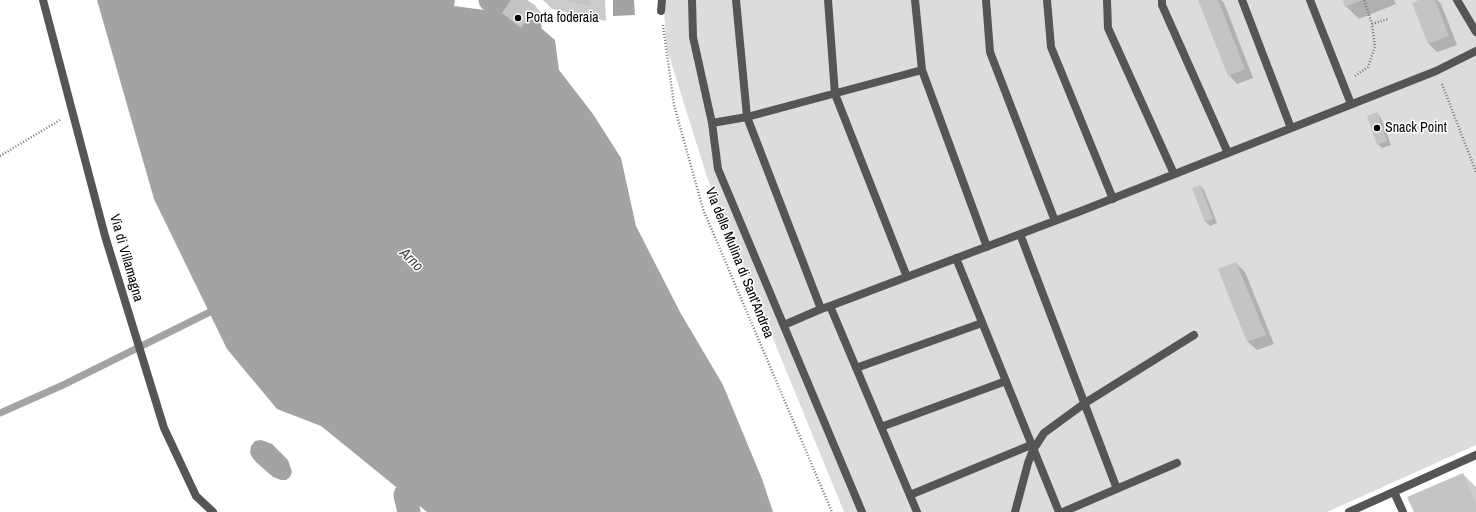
<!DOCTYPE html>
<style>
body{margin:0}
canvas{display:block;background:#fff}
</style>
<canvas width="1476" height="512"></canvas>
<script>
const c = document.querySelector('canvas').getContext('2d');
c.lineJoin = 'round';
function paint(path, color) { c.fillStyle = color; c.fill(path, 'evenodd'); }
const poly = rows => new Path2D(rows.map(r => 'M' + r).join(''));
function stroke(path, color, width, dash) { c.strokeStyle = color; c.lineWidth = width; c.lineCap = dash ? 'butt' : 'round'; c.setLineDash(dash || []); c.stroke(path); }
function write(font, color, halo, rows, align = 'center') {
  c.font = font + ' "Archivo Narrow",sans-serif'; c.lineWidth = 3; c.setLineDash([]); c.textBaseline = 'middle'; c.strokeStyle = halo; c.fillStyle = color; for (const [text, x, y, turn = 0] of rows) {
    c.save(); c.translate(x, y); c.rotate((+turn || 0) * Math.PI / 180); c.textAlign = isNaN(turn) ? turn : align; if (halo) c.strokeText(text, 0, 0); c.fillText(text, 0, 0); c.restore();
  }
}
paint(poly([
 [663,0,1476,0,1476,445,1327,512,844,512,707,177,667,49]
]), '#dcdcdc');
paint(poly([
 [97,0,455,0,454,6,492,11,526,34,534,22,555,40,559,70,593,114,621,158,636,226,680,312,723,385,762,479,773,512,427,512,321,426,277,409,227,349,154,199],
 [613,0,634,0,635,15,613,16],
 [261,440,272,444,288,460,292,472,290,477,286,480,281,480,273,477,256,462,252,457,250,453,251,446,255,441]
]), '#a3a3a3');
paint(poly([
 [512,0,525,0,536,7,544,16,531,36,511,22,503,13],
 [543,0,605,0,606,21,552,9],
 [1201,0,1221,0,1224,3,1253,78,1237,84,1229,75],
 [1344,0,1394,0,1396,4,1359,19,1346,6],
 [1422,0,1437,0,1441,4,1457,45,1437,52,1429,44],
 [1377,113,1381,118,1391,145,1382,148,1378,144],
 [1200,186,1204,190,1217,223,1210,226,1206,222],
 [1236,263,1245,272,1274,344,1257,350,1248,342,1219,270],
 [1463,474,1476,487,1476,512,1415,512]
]), '#0003');
stroke(poly([
 [0,413,63,385,218,308]
]), '#a3a3a3', 7);
stroke(poly([
 [490,0,505,8,530,27],
 [405,495,409,512]
]), '#a3a3a3', 23);
paint(poly([
 [511,0,527,0,536,6,521,28,502,13],
 [566,0,590,0,591,6,566,1],
 [1198,0,1218,0,1245,69,1228,76],
 [1343,0,1362,0,1345,7],
 [1419,0,1435,0,1449,36,1428,44,1412,3],
 [1377,112,1387,141,1377,145,1367,116],
 [1200,185,1213,219,1205,222,1192,188],
 [1236,262,1266,335,1247,342,1218,269],
 [1463,473,1476,502,1476,512,1414,512,1407,497]
]), '#c4c4c4');
stroke(poly([
 [1372,24,1388,19],
 [663,25,674,105,703,209,832,512],
 [1355,76,1368,67,1375,47,1372,24,1364,0],
 [1442,84,1476,172],
 [0,156,60,120]
]), '#777', 2.5, [1, 2]);
stroke(poly([
 [692,0,693,37,712,123,718,169,862,512],
 [736,0,747,117,821,309,830,306],
 [828,0,835,94,907,277],
 [915,0,922,70,987,247],
 [986,0,990,52,1055,221],
 [1047,0,1051,47,1113,199],
 [1107,0,1108,28,1174,174],
 [1162,0,1162,5,1228,153],
 [1242,0,1291,128],
 [1310,0,1351,104],
 [1457,0,1476,32],
 [712,123,747,117,922,70],
 [1020,234,1117,489],
 [956,258,1059,512],
 [784,325,821,309],
 [856,368,982,323],
 [881,427,1006,381],
 [1394,492,1403,512],
 [910,495,1031,445],
 [917,512,830,306,1081,211,1436,71,1476,51],
 [1015,512,1028,463,1033,450,1044,433,1085,403,1194,335],
 [1063,512,1177,463],
 [1349,512,1476,455]
]), '#555', 8);
stroke(poly([
 [43,0,105,236,164,428,196,496,213,512],
 [661,11,662,0]
]), '#555', 8);
for (const [x, y, r, color] of [
 [518,18,4,"#000"],
 [1377,128,4,"#000"]
]) { const dot = new Path2D(); dot.arc(x, y, r, 0, 2 * Math.PI); c.fillStyle = color; c.fill(dot); stroke(dot, '#fff', 1.5); }
write('14px', '#000', '#fff', [
 ["Porta foderaia",526,18],
 ["Snack Point",1385,128]
], 'left');
write('14px', '#000', '#fff', [
 ["Via di Villamagna",126,258,74],
 ["Via delle Mulina di Sant'Andrea",739,263,68]
]);
write('italic 15px', '#444', '#fff', [
 ["Arno",411,260,45]
]);
</script>
